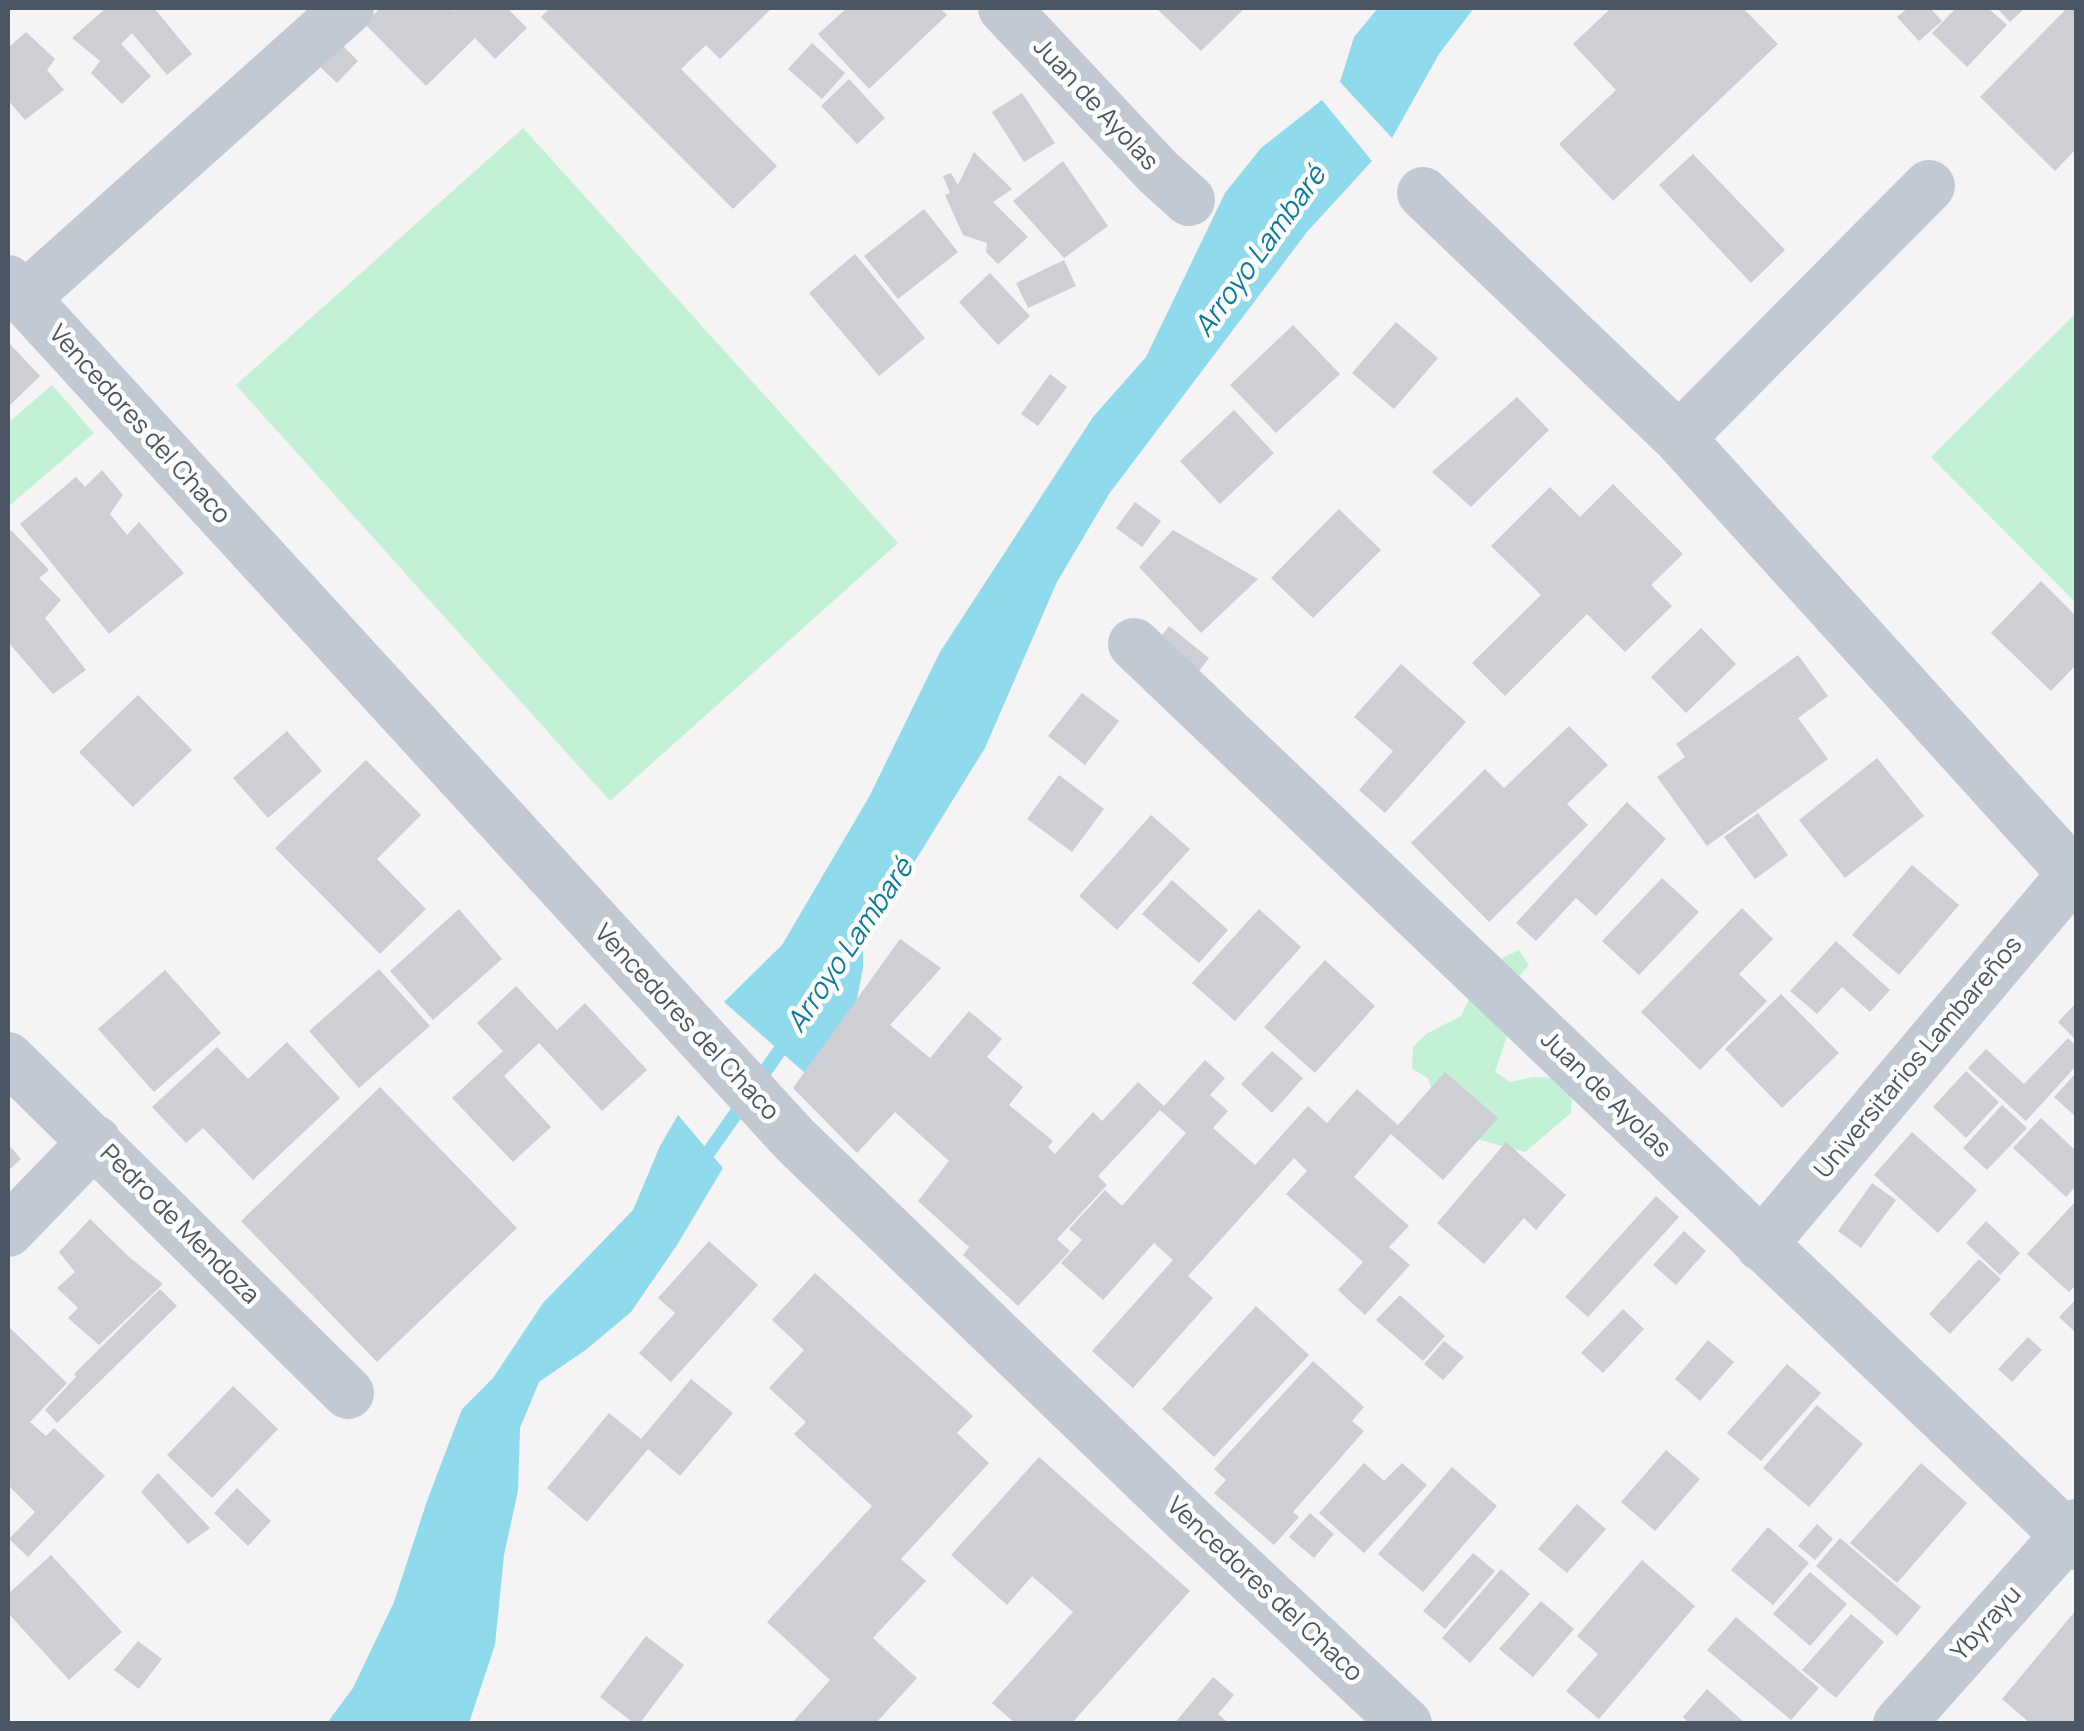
<!DOCTYPE html>
<meta charset="utf-8">
<style>
body{margin:0}
#map{position:relative;width:2084px;height:1731px;overflow:hidden;background:#f5f3f3;font-family:Manrope,sans-serif}
canvas{display:block}
.frame{position:absolute;inset:0;border:10px solid #4a5661;pointer-events:none}
</style>
<div id="map">
<canvas width="2084" height="1731"></canvas>
<div class="frame"></div>
</div>
<script>
const c = document.querySelector('canvas').getContext('2d');
c.lineJoin = 'round';
function paint(path, color) { c.fillStyle = color; c.fill(path, 'evenodd'); }
const poly = rows => new Path2D(rows.map(r => 'M' + r).join(''));
function stroke(path, color, width, dash) { c.strokeStyle = color; c.lineWidth = width; c.lineCap = dash ? 'butt' : 'round'; c.setLineDash(dash || []); c.stroke(path); }
function write(font, color, halo, rows, align = 'center') {
  c.font = font + ' Manrope,sans-serif'; c.lineWidth = 9; c.setLineDash([]); c.textBaseline = 'middle'; c.strokeStyle = halo; c.fillStyle = color; for (const [text, x, y, turn = 0] of rows) {
    c.save(); c.translate(x, y); c.rotate((+turn || 0) * Math.PI / 180); c.textAlign = isNaN(turn) ? turn : align; if (halo) c.strokeText(text, 0, 0); c.fillText(text, 0, 0); c.restore();
  }
}
paint(poly([
 [523,128,898,543,610,801,236,385],
 [2076,313,2076,603,1931,457],
 [52,385,94,433,8,507,8,423],
 [1519,950,1529,965,1516,980,1508,1033,1495,1072,1510,1082,1533,1077,1560,1078,1572,1094,1571,1113,1525,1152,1473,1138,1433,1096,1428,1078,1412,1069,1413,1047,1426,1034,1461,1016,1486,966]
]), '#c3f1d5');
paint(poly([
 [1378,8,1474,8,1439,54,1392,138,1340,82,1354,37],
 [1322,100,1372,161,1307,232,1109,494,1057,582,985,748,863,945,863,968,854,1015,805,1073,724,1002,782,945,869,797,940,652,1093,417,1146,357,1225,193,1261,148],
 [678,1115,723,1168,677,1245,631,1312,587,1349,539,1382,520,1428,518,1491,504,1555,495,1645,469,1723,327,1723,353,1688,394,1602,427,1501,462,1409,493,1378,543,1303,633,1210,660,1146]
]), '#90daee');
stroke(poly([
 [756,1084,790,1036],
 [699,1166,744,1102]
]), '#90daee', 14);
paint(poly([
 [106,8,154,8,192,54,167,75,132,33,121,44,151,76,122,104,91,73,100,61,72,38],
 [381,8,450,8,454,11,458,8,507,8,527,28,495,59,475,38,426,86,364,23],
 [550,8,772,8,720,59,706,45,681,69,777,166,733,209,541,17],
 [847,8,940,8,947,15,869,89,818,34],
 [1156,8,1245,8,1201,51],
 [1611,8,1743,8,1778,44,1613,201,1559,144,1616,90,1573,44],
 [1908,8,1930,8,1942,21,1919,41,1897,17],
 [1956,8,1988,8,2007,25,1967,67,1932,33],
 [1997,8,2025,8,2010,22],
 [2067,8,2076,10,2076,149,2055,171,1980,97],
 [26,32,55,59,47,70,64,90,25,120,8,100,8,48],
 [338,41,358,61,337,83,317,64],
 [812,43,845,73,822,99,788,69],
 [849,79,885,118,857,144,821,106],
 [1022,93,1055,143,1024,162,992,112],
 [974,152,1012,189,993,202,1028,237,998,264,986,252,987,243,963,235,945,195,950,193,943,176,951,173,958,185],
 [1693,154,1785,250,1751,283,1659,185],
 [1063,161,1108,226,1064,258,1013,201],
 [924,209,958,252,898,299,864,256],
 [855,254,925,338,879,376,809,293],
 [1064,260,1076,286,1028,308,1016,283],
 [990,273,1030,316,998,345,959,302],
 [1396,322,1438,358,1394,409,1352,373],
 [1293,325,1340,374,1276,433,1230,385],
 [8,342,40,376,8,407],
 [1050,374,1067,387,1038,426,1021,414],
 [1517,397,1549,430,1471,507,1432,472],
 [1234,410,1274,453,1220,504,1180,461],
 [102,470,123,495,110,514,127,535,139,522,184,573,109,634,20,524,76,477,85,487],
 [1613,484,1683,554,1651,585,1672,606,1625,652,1587,614,1505,696,1472,663,1541,595,1491,546,1550,487,1580,517],
 [1135,502,1161,521,1142,547,1116,528],
 [1339,509,1381,550,1313,618,1271,578],
 [11,530,49,570,39,578,61,600,45,618,86,670,53,694,8,642,8,534],
 [1173,530,1258,579,1201,633,1139,567],
 [2041,581,2076,616,2076,665,2051,691,1991,633],
 [1169,626,1209,658,1193,679,1152,648],
 [1701,628,1736,664,1686,713,1651,677],
 [1798,655,1828,696,1798,718,1828,759,1707,846,1657,777,1685,757,1676,744],
 [1401,664,1466,722,1385,813,1359,790,1393,751,1354,717],
 [1082,693,1119,721,1085,765,1048,736],
 [138,695,192,750,133,807,79,752],
 [1569,726,1608,765,1567,804,1588,825,1489,922,1411,843,1485,769,1504,788],
 [287,731,322,771,268,818,233,778],
 [1877,758,1924,816,1845,878,1799,820],
 [366,760,421,815,377,859,426,909,380,954,275,848],
 [1059,775,1104,809,1072,852,1027,819],
 [1627,802,1666,839,1596,916,1576,898,1536,941,1516,923],
 [1758,813,1788,855,1755,879,1724,837],
 [1151,815,1190,849,1117,930,1079,896],
 [1912,865,1959,905,1899,975,1852,935],
 [1662,878,1699,912,1639,975,1602,941],
 [1172,880,1228,930,1199,963,1142,914],
 [1742,908,1773,939,1739,974,1767,1001,1700,1070,1641,1012],
 [459,909,502,959,433,1020,390,971],
 [1259,909,1301,947,1235,1021,1192,983],
 [900,939,941,968,890,1025,930,1058,969,1011,1002,1039,987,1057,1023,1087,1009,1105,1053,1141,1048,1147,1055,1154,1093,1112,1102,1121,1138,1082,1164,1106,1205,1060,1225,1078,1210,1095,1228,1111,1213,1128,1255,1165,1308,1106,1327,1123,1357,1089,1398,1125,1445,1072,1498,1118,1443,1180,1391,1134,1354,1177,1409,1226,1389,1247,1410,1265,1365,1315,1338,1290,1363,1262,1286,1194,1307,1171,1294,1158,1188,1276,1213,1298,1133,1388,1092,1351,1173,1260,1154,1243,1103,1300,1061,1263,1082,1240,1069,1229,1105,1190,1122,1206,1186,1133,1160,1110,1098,1176,1107,1185,1057,1239,1070,1251,1018,1306,963,1255,969,1247,918,1201,949,1161,895,1112,857,1153,793,1088],
 [1836,941,1890,990,1870,1012,1842,987,1817,1014,1790,991],
 [1325,960,1375,1006,1315,1073,1264,1027],
 [379,969,430,1026,359,1088,309,1031],
 [165,970,221,1033,154,1092,98,1029],
 [516,986,557,1030,585,1003,647,1070,602,1111,539,1043,504,1076,551,1127,513,1162,452,1098,503,1051,477,1023],
 [1781,994,1839,1053,1782,1108,1725,1049],
 [2076,1003,2076,1040,2058,1022],
 [2068,1038,2076,1046,2076,1066,2026,1121,1968,1068,1986,1049,2024,1084],
 [287,1042,340,1098,253,1180,203,1128,186,1143,152,1107,217,1047,248,1079],
 [1272,1051,1303,1078,1272,1113,1241,1084],
 [1966,1071,1999,1102,1966,1138,1933,1107],
 [2076,1073,2076,1117,2054,1097],
 [380,1087,517,1228,377,1362,241,1221],
 [2002,1105,2027,1128,1987,1170,1963,1148],
 [2041,1118,2076,1151,2076,1186,2066,1197,2013,1148],
 [1912,1132,1977,1190,1938,1233,1874,1175],
 [1506,1142,1566,1195,1536,1230,1524,1218,1484,1264,1437,1223],
 [8,1144,21,1159,8,1171],
 [1872,1183,1896,1200,1861,1248,1838,1231],
 [1656,1196,1679,1217,1588,1317,1565,1297],
 [2076,1201,2076,1285,2069,1292,2027,1254],
 [90,1219,129,1257,163,1284,99,1345,68,1318,78,1308,57,1288,75,1272,59,1252],
 [1986,1221,2020,1253,2000,1275,1966,1243],
 [1684,1231,1706,1251,1676,1285,1653,1265],
 [709,1241,758,1285,671,1382,639,1353,675,1313,658,1298],
 [1979,1259,2001,1279,1950,1334,1929,1314],
 [815,1273,973,1416,957,1433,989,1463,901,1559,926,1581,873,1638,917,1678,875,1724,791,1724,830,1680,767,1622,872,1506,794,1434,806,1422,769,1388,804,1350,772,1320],
 [160,1289,177,1306,57,1423,45,1410,76,1377,74,1374],
 [1400,1295,1445,1336,1423,1361,1376,1320],
 [2076,1299,2076,1333,2059,1317],
 [1256,1306,1309,1355,1214,1457,1162,1409],
 [1623,1309,1644,1329,1603,1373,1581,1353],
 [8,1326,67,1383,30,1422,46,1436,54,1428,105,1476,28,1557,9,1539,35,1512,8,1485],
 [2028,1337,2042,1350,2012,1382,1998,1369],
 [1708,1340,1734,1362,1700,1401,1675,1379],
 [1444,1341,1464,1357,1443,1380,1424,1364],
 [1313,1361,1364,1407,1352,1421,1364,1431,1293,1512,1299,1517,1274,1545,1214,1493,1226,1480,1214,1469],
 [1787,1364,1821,1393,1761,1461,1727,1433],
 [691,1379,733,1413,680,1476,648,1449,587,1522,547,1488,609,1413,641,1439],
 [233,1386,278,1429,212,1498,167,1455],
 [1817,1405,1863,1444,1809,1507,1763,1468],
 [1666,1450,1700,1479,1655,1531,1621,1502],
 [1039,1457,1190,1591,1071,1724,1016,1724,992,1703,1073,1612,1032,1576,1007,1605,951,1555],
 [1364,1463,1384,1481,1402,1463,1427,1485,1364,1553,1319,1513],
 [1921,1463,1967,1503,1897,1583,1850,1543],
 [1452,1467,1497,1506,1423,1592,1378,1554],
 [158,1473,210,1528,188,1544,141,1492],
 [237,1488,271,1521,248,1546,214,1513],
 [1577,1504,1606,1529,1567,1573,1538,1549],
 [1310,1513,1334,1534,1314,1558,1289,1537],
 [1817,1524,1833,1539,1815,1560,1798,1546],
 [1768,1527,1809,1563,1773,1605,1731,1570],
 [1840,1538,1921,1607,1897,1636,1816,1566],
 [1473,1553,1495,1571,1445,1629,1423,1611],
 [51,1555,122,1632,69,1680,8,1613,8,1594],
 [1642,1560,1695,1606,1599,1719,1566,1691,1598,1654,1577,1636],
 [1501,1569,1530,1594,1470,1663,1442,1638],
 [1810,1572,1847,1604,1810,1646,1773,1614],
 [1541,1601,1574,1629,1533,1677,1499,1649],
 [2076,1610,2076,1724,2031,1724,2002,1699],
 [1851,1614,1884,1642,1836,1698,1802,1670],
 [1736,1617,1819,1688,1791,1720,1707,1650],
 [646,1636,684,1665,639,1724,635,1724,600,1697],
 [138,1641,162,1659,139,1689,114,1670],
 [1213,1677,1234,1695,1218,1714,1230,1724,1174,1724],
 [1707,1689,1746,1724,1690,1724,1683,1717]
]), '#cdcfd5');
stroke(poly([
 [1004,8,1158,172,1189,200],
 [1423,193,1679,438,2074,874],
 [8,281,795,1140,1193,1524,1406,1724],
 [23,299,348,8],
 [1679,438,1929,186],
 [1134,644,2076,1544],
 [8,1058,348,1393],
 [8,1231,95,1141],
 [1761,1245,2076,871],
 [1899,1724,2076,1525]
]), '#c1cad2', 52);
write('25px', '#4a5661', '#fff', [
 ["Juan de Ayolas",1095,105,47],
 ["Vencedores del Chaco",139,425,48],
 ["Vencedores del Chaco",686,1023,47],
 ["Universitarios Lambareños",1919,1058,-50],
 ["Juan de Ayolas",1605,1095,44],
 ["Pedro de Mendoza",179,1225,45],
 ["Vencedores del Chaco",1264,1590,43],
 ["Ybyrayu",1987,1624,-48]
]);
write('italic 28px', '#0c7c9b', '#fff', [
 ["Arroyo Lambaré",1261,252,-54],
 ["Arroyo Lambaré",851,946,-56]
]);
</script>
